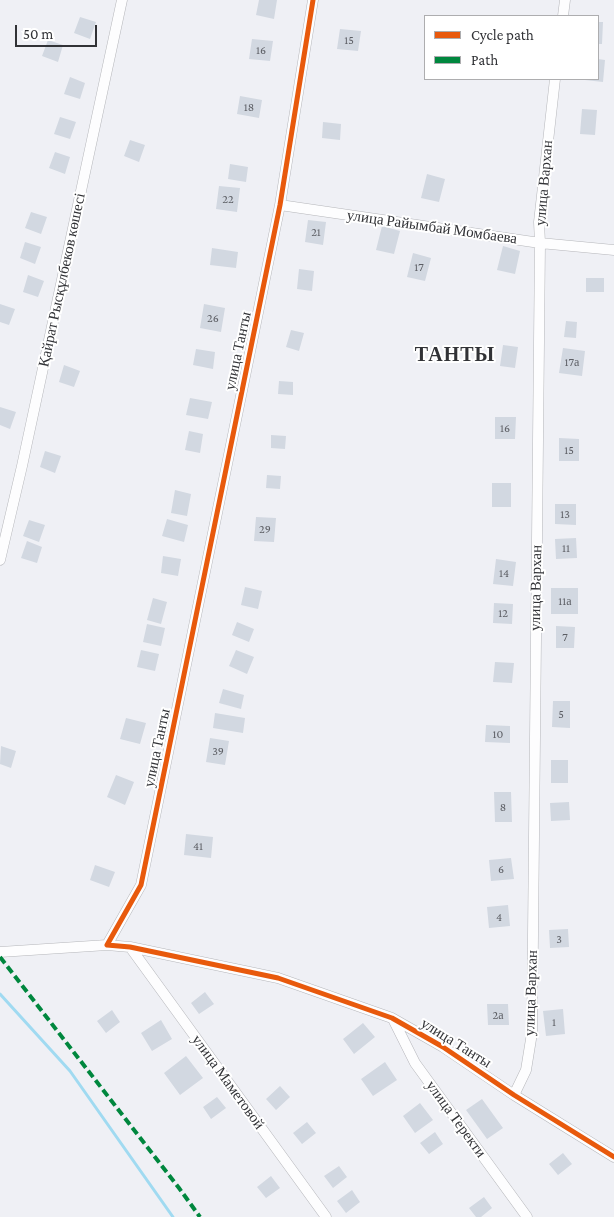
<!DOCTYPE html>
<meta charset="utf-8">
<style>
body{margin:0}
#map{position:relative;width:614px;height:1217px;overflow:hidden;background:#eff0f5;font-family:"Crimson Pro",serif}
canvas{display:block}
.legend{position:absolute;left:424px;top:15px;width:175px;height:65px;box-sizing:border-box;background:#fff;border:1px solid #adadaf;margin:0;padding:6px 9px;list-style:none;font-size:15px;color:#313236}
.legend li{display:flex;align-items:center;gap:10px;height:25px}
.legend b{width:25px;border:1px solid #adadaf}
.scale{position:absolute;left:15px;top:25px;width:82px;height:22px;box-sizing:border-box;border:2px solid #313236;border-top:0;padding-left:6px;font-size:15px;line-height:18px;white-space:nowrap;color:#313236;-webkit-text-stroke:4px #fff;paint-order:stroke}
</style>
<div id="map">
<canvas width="614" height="1217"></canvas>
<ul class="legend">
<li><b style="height:6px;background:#e8590c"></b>Cycle path</li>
<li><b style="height:6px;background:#00873e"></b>Path</li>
</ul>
<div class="scale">50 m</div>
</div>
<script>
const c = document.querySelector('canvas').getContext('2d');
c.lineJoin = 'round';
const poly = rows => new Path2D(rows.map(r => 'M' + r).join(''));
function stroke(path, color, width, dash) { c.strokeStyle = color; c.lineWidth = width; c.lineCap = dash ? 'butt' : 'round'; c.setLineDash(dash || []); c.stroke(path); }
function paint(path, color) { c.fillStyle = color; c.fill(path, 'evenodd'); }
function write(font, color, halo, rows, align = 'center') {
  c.font = font + ' "Crimson Pro",serif'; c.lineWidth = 4; c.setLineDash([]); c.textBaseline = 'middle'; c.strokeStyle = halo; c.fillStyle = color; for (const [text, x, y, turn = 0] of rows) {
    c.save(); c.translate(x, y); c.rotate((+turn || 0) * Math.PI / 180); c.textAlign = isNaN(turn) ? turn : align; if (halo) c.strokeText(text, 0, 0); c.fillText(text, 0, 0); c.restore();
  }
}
stroke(poly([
 [0,994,70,1071,173,1217]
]), '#a0daf1', 3);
paint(poly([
 [259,0,277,0,274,19,256,15],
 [80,17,96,22,90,39,74,33],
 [598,22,603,22,602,44,598,44],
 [340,29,361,31,358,51,337,49],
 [252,39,273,41,270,61,249,59],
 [48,40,63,45,58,62,42,56],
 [598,59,605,60,603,82,585,80,585,79,598,79],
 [70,77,85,83,80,99,64,94],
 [240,96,262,100,259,118,237,114],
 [582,109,597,110,595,135,580,134],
 [60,117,76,122,70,139,54,134],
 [323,122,341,124,340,140,322,138],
 [130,140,145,145,139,162,124,156],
 [55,152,70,157,65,174,49,168],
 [230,164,248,167,246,182,228,179],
 [427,174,445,179,439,202,421,198],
 [219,186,240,188,237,212,216,209],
 [31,212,47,217,41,234,25,228],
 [308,220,326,222,323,245,305,242],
 [382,226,400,231,394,254,376,250],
 [25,242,41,247,35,264,20,258],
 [503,246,520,251,515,274,497,270],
 [212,248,238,252,236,268,210,265],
 [413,253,431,258,425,281,407,277],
 [299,269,314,271,312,291,297,289],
 [28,275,44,281,38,297,23,292],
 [586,278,604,278,604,292,586,292],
 [0,304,15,309,9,325,0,322],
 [204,304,225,308,221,332,200,328],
 [566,321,577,322,576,338,564,337],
 [291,330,304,333,299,351,286,347],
 [503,345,518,347,515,368,500,366],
 [563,348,585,351,582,376,559,373],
 [196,349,215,352,213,369,193,365],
 [64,365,80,371,74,387,59,382],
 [279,381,293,382,293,395,278,394],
 [190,398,212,402,208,419,186,415],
 [0,407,16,412,10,429,0,425],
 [495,417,516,417,515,439,495,439],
 [189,431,203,434,200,453,185,450],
 [271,435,286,436,285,449,271,448],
 [559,438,579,439,579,461,559,461],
 [45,451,61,456,55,473,40,467],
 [267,475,281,476,280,489,266,488],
 [492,483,511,483,511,507,492,507],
 [175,490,191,494,187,516,171,513],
 [555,504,576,504,576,525,555,524],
 [256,517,276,518,274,542,254,541],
 [167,519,188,525,184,542,162,536],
 [29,520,45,525,39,542,23,536],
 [576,538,577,558,556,559,555,539],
 [27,541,42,547,37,563,21,558],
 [163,556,181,559,178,576,161,573],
 [496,559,516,562,513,586,493,584],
 [245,587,262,591,258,609,241,605],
 [551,588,578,588,578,614,551,614],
 [153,598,167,602,161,624,147,620],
 [494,603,513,604,512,624,493,623],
 [237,622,254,629,249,642,232,635],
 [147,624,165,628,161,646,143,642],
 [556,626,575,627,574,648,556,648],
 [141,650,159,654,155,671,137,667],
 [236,650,254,657,247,674,229,666],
 [495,662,514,663,512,683,493,682],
 [223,689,244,695,241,709,219,703],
 [553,701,570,701,570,728,552,727],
 [215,713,245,718,243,733,213,728],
 [126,718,146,723,140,744,120,739],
 [486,725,510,726,510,743,485,742],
 [210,738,229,741,225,765,206,762],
 [1,746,16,751,11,768,0,764],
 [551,760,568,760,568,783,551,783],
 [116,775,134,782,125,805,107,797],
 [494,792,511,792,512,822,495,822],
 [569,802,570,820,551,821,550,803],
 [186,834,213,837,211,858,184,855],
 [511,858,514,879,491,881,489,860],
 [95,865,115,872,109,887,90,880],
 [508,905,510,926,489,928,487,907],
 [568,929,569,947,550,948,549,930],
 [205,992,214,1004,199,1014,191,1003],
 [487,1004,508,1004,509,1025,488,1025],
 [563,1009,565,1034,546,1036,543,1011],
 [112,1010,120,1022,106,1033,97,1021],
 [161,1020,172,1039,152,1051,141,1033],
 [363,1023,375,1037,354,1054,343,1039],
 [186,1056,203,1078,180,1095,164,1073],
 [385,1062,397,1080,373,1096,361,1079],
 [280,1086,290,1097,276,1110,266,1099],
 [217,1097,226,1108,211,1119,203,1107],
 [482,1099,503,1128,487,1139,466,1110],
 [420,1103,433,1120,415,1133,403,1116],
 [307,1122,316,1133,302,1144,293,1133],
 [435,1132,443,1144,429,1154,420,1143],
 [563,1153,572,1164,558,1175,549,1164],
 [339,1166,347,1177,333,1188,324,1176],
 [271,1176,280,1188,266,1198,257,1187],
 [352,1190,360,1202,346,1213,337,1201],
 [484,1197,492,1208,481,1217,476,1217,469,1208]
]), '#d2d8e1');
const street = poly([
 [313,0,280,205,141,885,107,945,130,947,278,978,392,1018,443,1047,514,1095,614,1157],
 [563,16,565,0],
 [280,205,540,243,614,250],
 [0,560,22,466,122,0],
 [130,947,326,1217],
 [0,952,107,945],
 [393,1019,415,1063,527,1217],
 [514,1095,526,1070,532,1033,540,243,539,222,555,79]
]);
stroke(street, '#b5b6ba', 11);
stroke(street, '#fdfdfe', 10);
stroke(poly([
 [0,957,179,1188,200,1217]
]), '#00873e', 4, [8, 4]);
stroke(poly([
 [313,0,280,205,141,885,107,945,130,947,278,978,392,1018,443,1047,514,1095,614,1157]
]), '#e8590c', 5);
write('12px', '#5c5e64', null, [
 ["15",349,40],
 ["16",261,50],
 ["18",249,107],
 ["22",228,199],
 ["21",316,232],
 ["17",419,267],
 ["26",213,318],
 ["17а",572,362],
 ["16",505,428],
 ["15",569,450],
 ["13",565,514],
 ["29",265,529],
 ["11",566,548],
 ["14",504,573],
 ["11а",565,601],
 ["12",503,613],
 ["7",565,637],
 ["5",561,714],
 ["10",498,734],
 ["39",218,751],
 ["8",503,807],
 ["41",198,846],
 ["6",501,869],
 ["4",499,917],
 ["3",559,939],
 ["2а",498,1015],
 ["1",554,1022]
]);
write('15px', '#313236', '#fff', [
 ["улица Вархан",544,183,-85],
 ["улица Райымбай Момбаева",432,227,8],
 ["Қайрат Рысқұлбеков көшесі",62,280,-78],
 ["улица Танты",238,351,-78],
 ["улица Вархан",536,588,-89],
 ["улица Танты",157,748,-78],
 ["улица Вархан",531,993,-88],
 ["улица Танты",456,1043,32],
 ["улица Маметовой",228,1082,54],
 ["улица Теректи",456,1119,54]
]);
c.letterSpacing = '1px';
write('bold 20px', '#313236', '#fff', [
 ["ТАНТЫ",455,355]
]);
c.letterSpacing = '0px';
</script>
